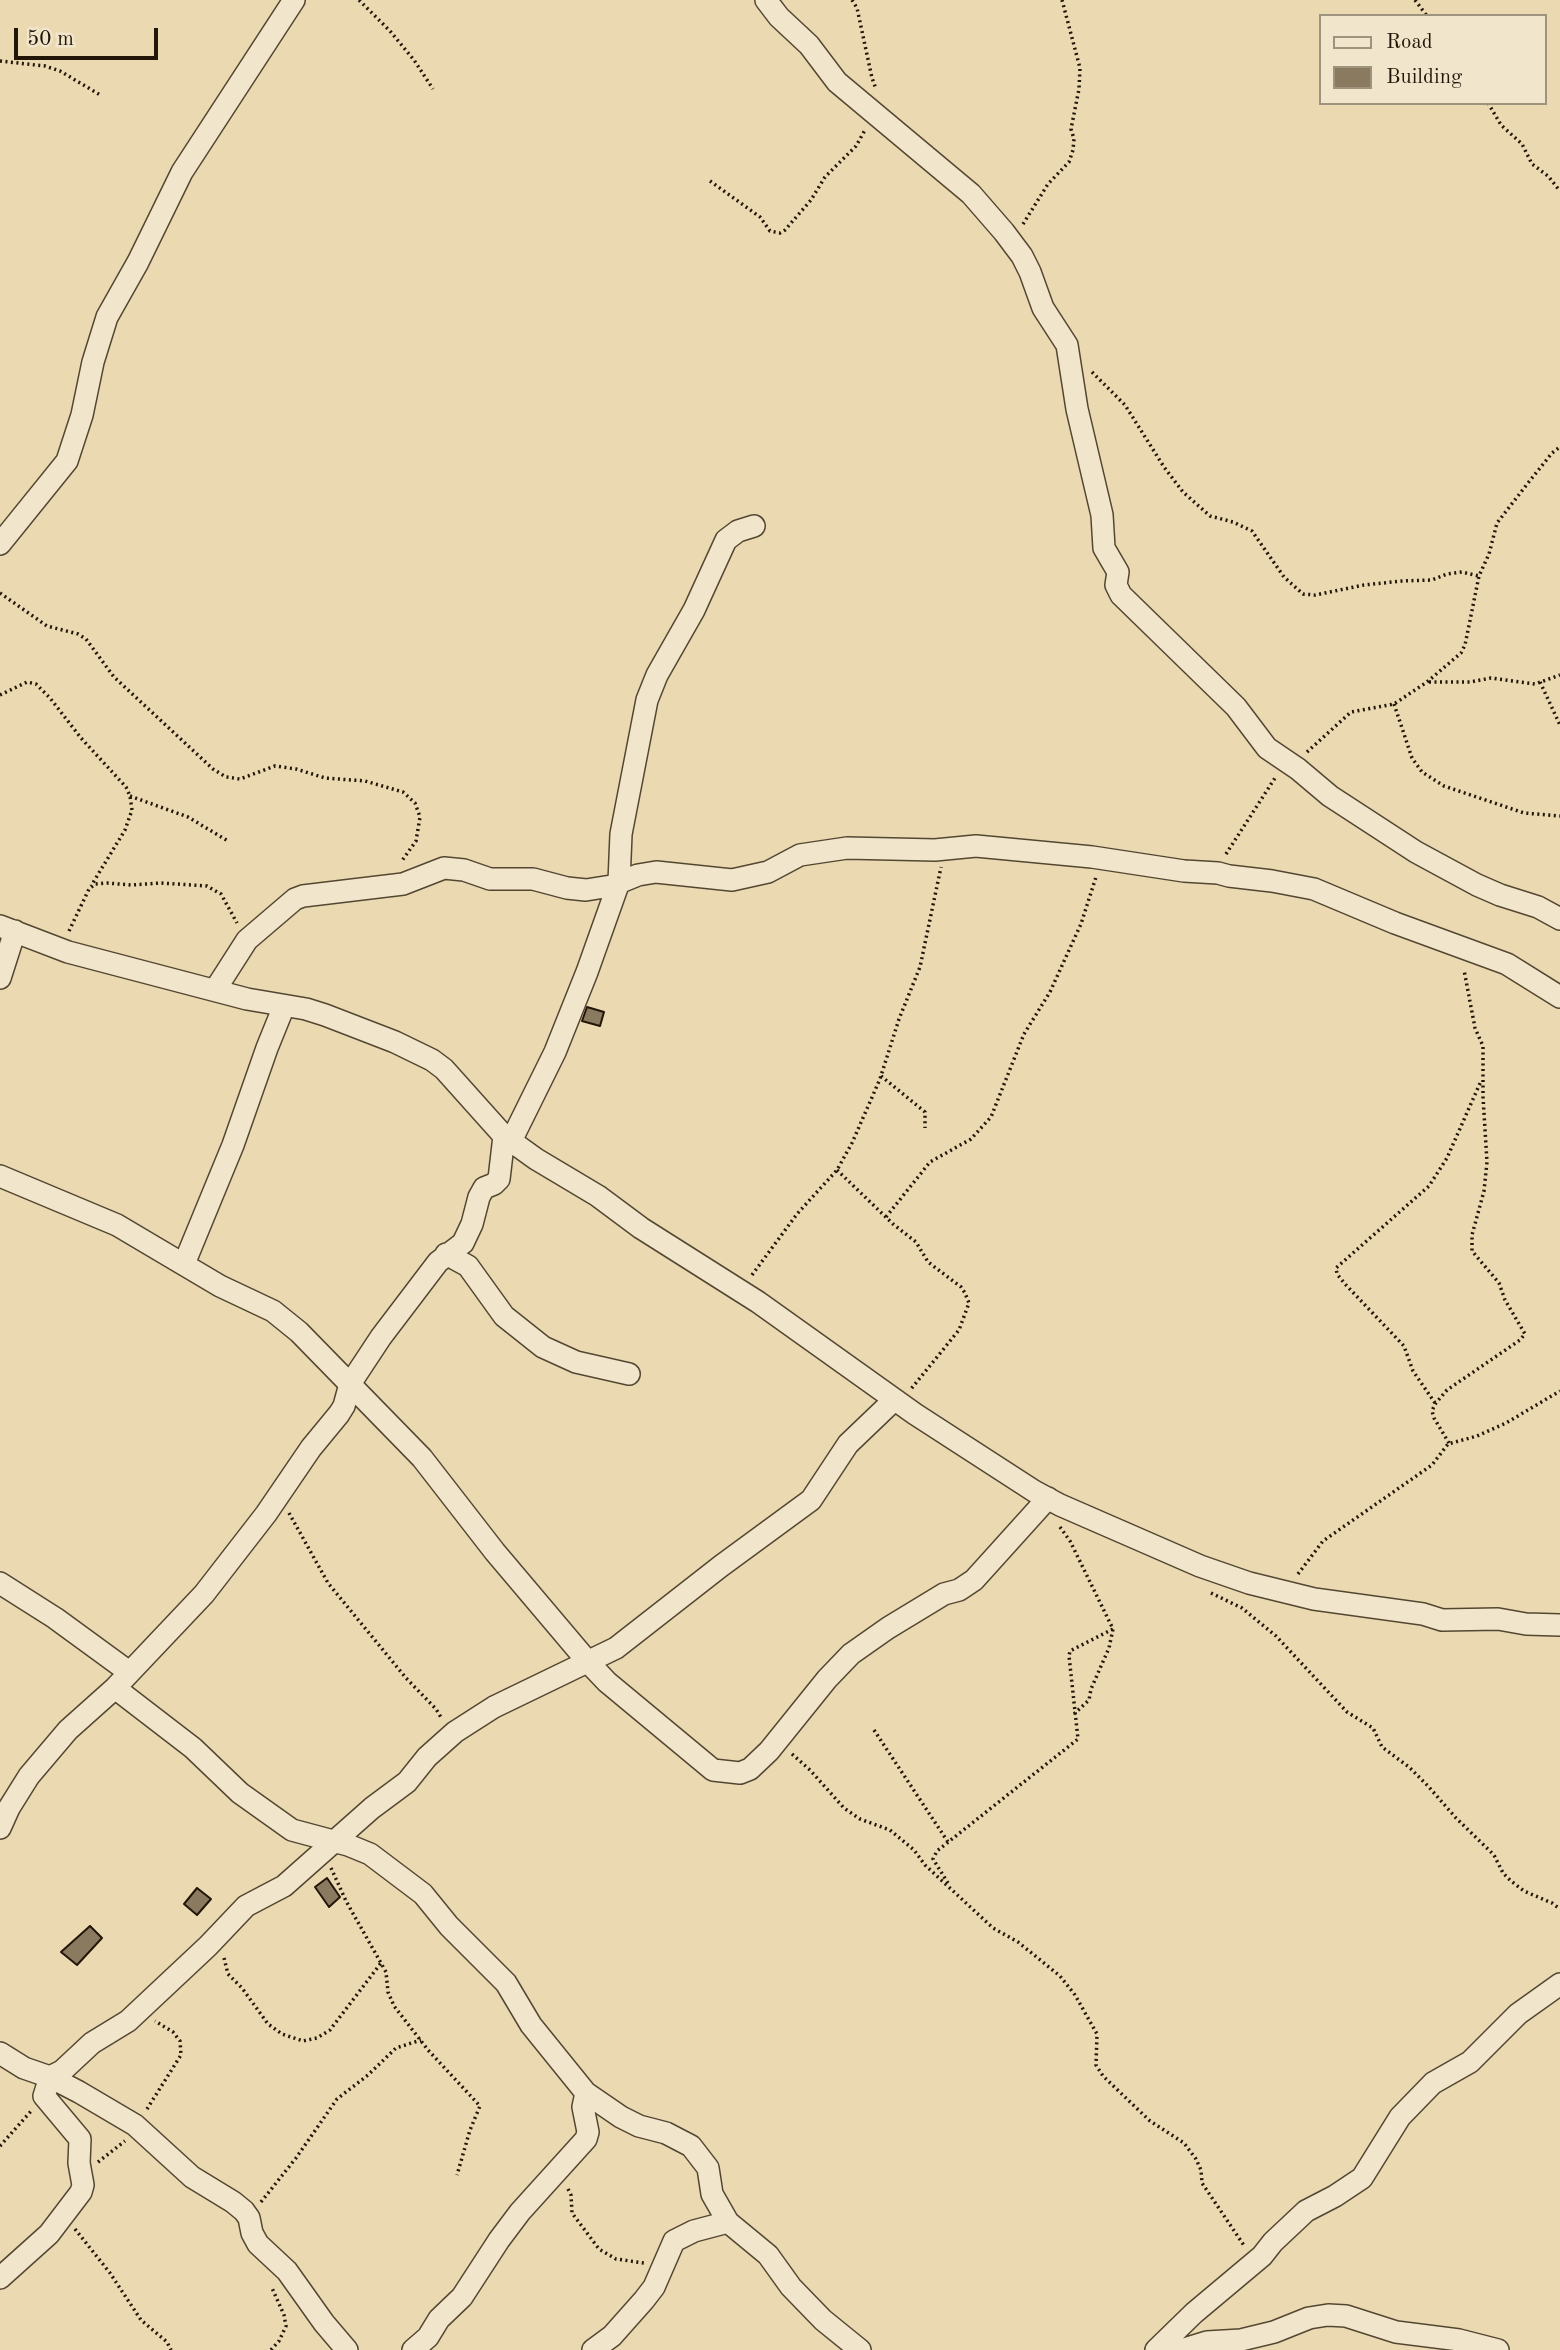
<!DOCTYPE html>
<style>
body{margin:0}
#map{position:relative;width:1560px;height:2350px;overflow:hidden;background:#ead9b1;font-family:"Old Standard TT",serif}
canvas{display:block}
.legend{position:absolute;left:1319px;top:14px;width:228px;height:91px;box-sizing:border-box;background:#f1e6cc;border:2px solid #9e937e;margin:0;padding:9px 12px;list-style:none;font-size:21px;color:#221608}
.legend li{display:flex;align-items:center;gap:14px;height:35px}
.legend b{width:35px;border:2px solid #9e937e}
.scale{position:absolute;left:14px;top:28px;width:144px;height:32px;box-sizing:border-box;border:4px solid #221608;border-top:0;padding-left:9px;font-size:21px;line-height:24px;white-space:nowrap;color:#221608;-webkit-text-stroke:5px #f1e6cc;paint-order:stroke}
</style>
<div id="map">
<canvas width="1560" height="2350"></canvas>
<ul class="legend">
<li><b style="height:9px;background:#f1e6cc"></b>Road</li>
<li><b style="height:19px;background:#8a7b60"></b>Building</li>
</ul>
<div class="scale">50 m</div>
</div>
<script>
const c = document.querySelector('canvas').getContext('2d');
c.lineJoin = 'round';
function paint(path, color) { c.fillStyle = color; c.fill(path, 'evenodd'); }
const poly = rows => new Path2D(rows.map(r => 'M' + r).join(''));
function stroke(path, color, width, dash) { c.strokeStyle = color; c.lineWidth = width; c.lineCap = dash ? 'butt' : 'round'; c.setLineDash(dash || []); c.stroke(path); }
const building = poly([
 [587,1007,604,1012,600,1026,582,1021,587,1007],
 [327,1878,340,1897,329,1907,315,1887,327,1878],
 [197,1888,211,1899,197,1915,184,1904,197,1888],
 [90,1926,102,1938,77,1965,61,1952,90,1926]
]);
paint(building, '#8a7b60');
stroke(building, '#221608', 2);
const street = poly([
 [766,0,779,17,809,45,837,82,971,194,1004,232,1022,256,1030,272,1043,308,1067,345,1077,409,1102,515,1104,548,1118,572,1116,585,1121,595,1236,707,1267,748,1298,769,1330,796,1416,852,1477,885,1500,895,1538,907,1560,919],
 [0,544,67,461,82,415,93,362,107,317,138,262,182,172,294,0],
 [0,926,68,952,247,999,306,1009,325,1015,395,1042,432,1060,444,1069,504,1136,536,1159,598,1196,641,1228,758,1302,915,1414,1034,1491,1060,1505,1200,1566,1249,1583,1314,1599,1423,1614,1442,1620,1498,1619,1526,1624,1560,1625],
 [0,978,15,931],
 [215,990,247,940,295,899,303,896,403,884,444,868,464,870,490,879,533,879,567,888,586,890,611,886,638,875,656,872,732,880,768,872,800,855,847,848,935,850,976,846,1092,857,1184,871,1218,873,1229,876,1272,881,1314,889,1395,923,1507,964,1560,997],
 [511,1141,555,1052,587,972,619,882,621,834,647,700,657,675,694,610,726,540,738,531,754,526],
 [0,1176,117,1225,220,1286,273,1311,299,1332,422,1458,495,1552,588,1662,607,1682,713,1770,740,1773,750,1769,769,1751,827,1679,851,1654,888,1628,944,1594,959,1590,974,1580,1048,1498],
 [446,1254,468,1266,504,1316,543,1347,576,1362,629,1374],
 [184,1264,233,1145,267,1048,284,1006],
 [0,1583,55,1618,129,1672],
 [115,1688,193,1748,240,1793,292,1830,348,1845,370,1854,423,1894,449,1926,506,1983,531,2025,586,2093,621,2117,639,2126,666,2133,691,2146,708,2168,712,2194,728,2222,768,2255,791,2287,823,2320,860,2350],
 [0,1828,9,1808,29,1776,68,1730,115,1688,204,1594,266,1514,311,1448,339,1414,344,1406,350,1384,381,1337,438,1262,463,1243,472,1224,479,1197,484,1188,494,1184,499,1179,504,1136],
 [0,2053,24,2068,50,2077,79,2092,135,2125,192,2177,233,2202,244,2211,249,2218,252,2233,258,2244,287,2271,324,2323,347,2350],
 [0,2278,49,2234,81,2192,83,2185,79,2163,80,2139,44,2096,50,2077,62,2071,92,2043,128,2021,208,1946,246,1906,284,1886,372,1808,407,1782,427,1757,455,1732,494,1707,616,1648,721,1566,811,1500,848,1444,894,1400],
 [413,2350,428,2337,439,2319,462,2297,499,2240,520,2212,586,2139,588,2132,583,2107,586,2093],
 [593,2350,612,2336,644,2300,654,2287,674,2241,694,2231,728,2222],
 [1156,2350,1194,2313,1262,2256,1273,2242,1306,2211,1335,2196,1362,2178,1400,2117,1433,2083,1470,2062,1518,2014,1560,1984],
 [1181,2350,1207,2342,1241,2340,1274,2332,1309,2318,1328,2315,1346,2316,1396,2332,1459,2340,1498,2350]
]);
stroke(street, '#544732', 24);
stroke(poly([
 [359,0,390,31,414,60,433,89],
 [852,0,857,8,872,78,876,89],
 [1415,0,1427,16],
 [0,61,45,66,60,71,102,96],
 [1488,103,1501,125,1522,144,1532,164,1548,176,1560,191],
 [710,181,760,217,770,231,780,233,785,230,811,200,825,177,856,146,865,130],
 [1023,224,1048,184,1069,162,1073,150,1074,139,1071,129,1079,89,1080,68,1062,0],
 [1092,372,1125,405,1164,467,1183,492,1210,516,1233,522,1252,531,1284,577,1303,594,1315,595,1364,585,1402,581,1432,580,1447,574,1462,572,1479,576],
 [0,593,47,626,78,634,86,639,114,677,213,769,226,777,240,779,275,766,296,769,325,778,365,781,403,792,415,803,420,817,416,841,401,862],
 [1429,682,1470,682,1491,678,1535,684,1560,675],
 [1540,682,1560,725],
 [0,695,27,682,36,684,50,698,81,738,126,787,130,796,132,810,125,830,91,886],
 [1394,704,1412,758,1422,772,1444,786,1524,813,1560,816],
 [1307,752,1351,712,1394,704,1427,682,1461,653,1465,645,1479,576,1489,554,1497,523,1528,483,1552,453,1560,447],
 [130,796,188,817,228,841],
 [1226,854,1275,778],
 [69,931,89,889,95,884,107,883,131,885,161,883,207,886,221,894,237,923],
 [881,1076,925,1112,925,1128],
 [837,1170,893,1224,916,1242,928,1262,961,1287,965,1293,969,1303,959,1330,911,1389],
 [886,1217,930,1162,971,1139,991,1117,1024,1034,1050,992,1081,924,1096,877],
 [752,1275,797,1214,837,1170,852,1143,880,1079,899,1019,920,967,941,867],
 [1435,1403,1413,1371,1404,1346,1345,1284,1337,1274,1336,1268,1429,1186,1447,1158,1481,1081],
 [1449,1443,1434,1418,1432,1411,1435,1404,1447,1390,1520,1340,1525,1334,1505,1300,1499,1283,1472,1251,1472,1235,1484,1191,1487,1162,1483,1097,1483,1046,1475,1028,1464,970],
 [289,1513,328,1583,406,1678,436,1709,442,1719],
 [1060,1527,1070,1541,1113,1629,1109,1648,1091,1689,1089,1700,1074,1714],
 [1298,1574,1323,1541,1432,1465,1448,1444,1477,1436,1506,1423,1560,1391],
 [1211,1593,1242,1608,1276,1636,1347,1712,1373,1728,1382,1747,1409,1767,1428,1786,1456,1818,1494,1855,1503,1873,1511,1881,1524,1891,1552,1903,1560,1909],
 [874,1730,948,1842],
 [792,1754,810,1770,844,1808,860,1819,890,1830,914,1850,925,1865,993,1928,1018,1942,1060,1976,1075,1995,1097,2034,1096,2065,1103,2076,1150,2121,1184,2143,1196,2159,1201,2170,1202,2183,1245,2247],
 [331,1868,346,1901,386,1972,388,1992,394,2006,428,2050,480,2106,470,2130,457,2175],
 [948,1883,933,1859,937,1851,1078,1739,1069,1656,1070,1651,1113,1629],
 [224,1958,228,1974,242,1988,268,2024,282,2034,303,2041,317,2038,330,2030,381,1963],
 [147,2109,181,2055,180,2041,173,2032,155,2021],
 [0,2146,32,2110],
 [98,2162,125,2141],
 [568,2189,571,2195,572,2213,599,2249,616,2259,644,2263],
 [261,2202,296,2158,337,2099,368,2075,396,2048,421,2040],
 [75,2229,110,2273,141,2320,167,2342,171,2350],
 [271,2350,279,2341,286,2326,284,2315,272,2288]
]), '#221608', 3.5, [2, 3.5]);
stroke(street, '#f1e6cc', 21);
</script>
